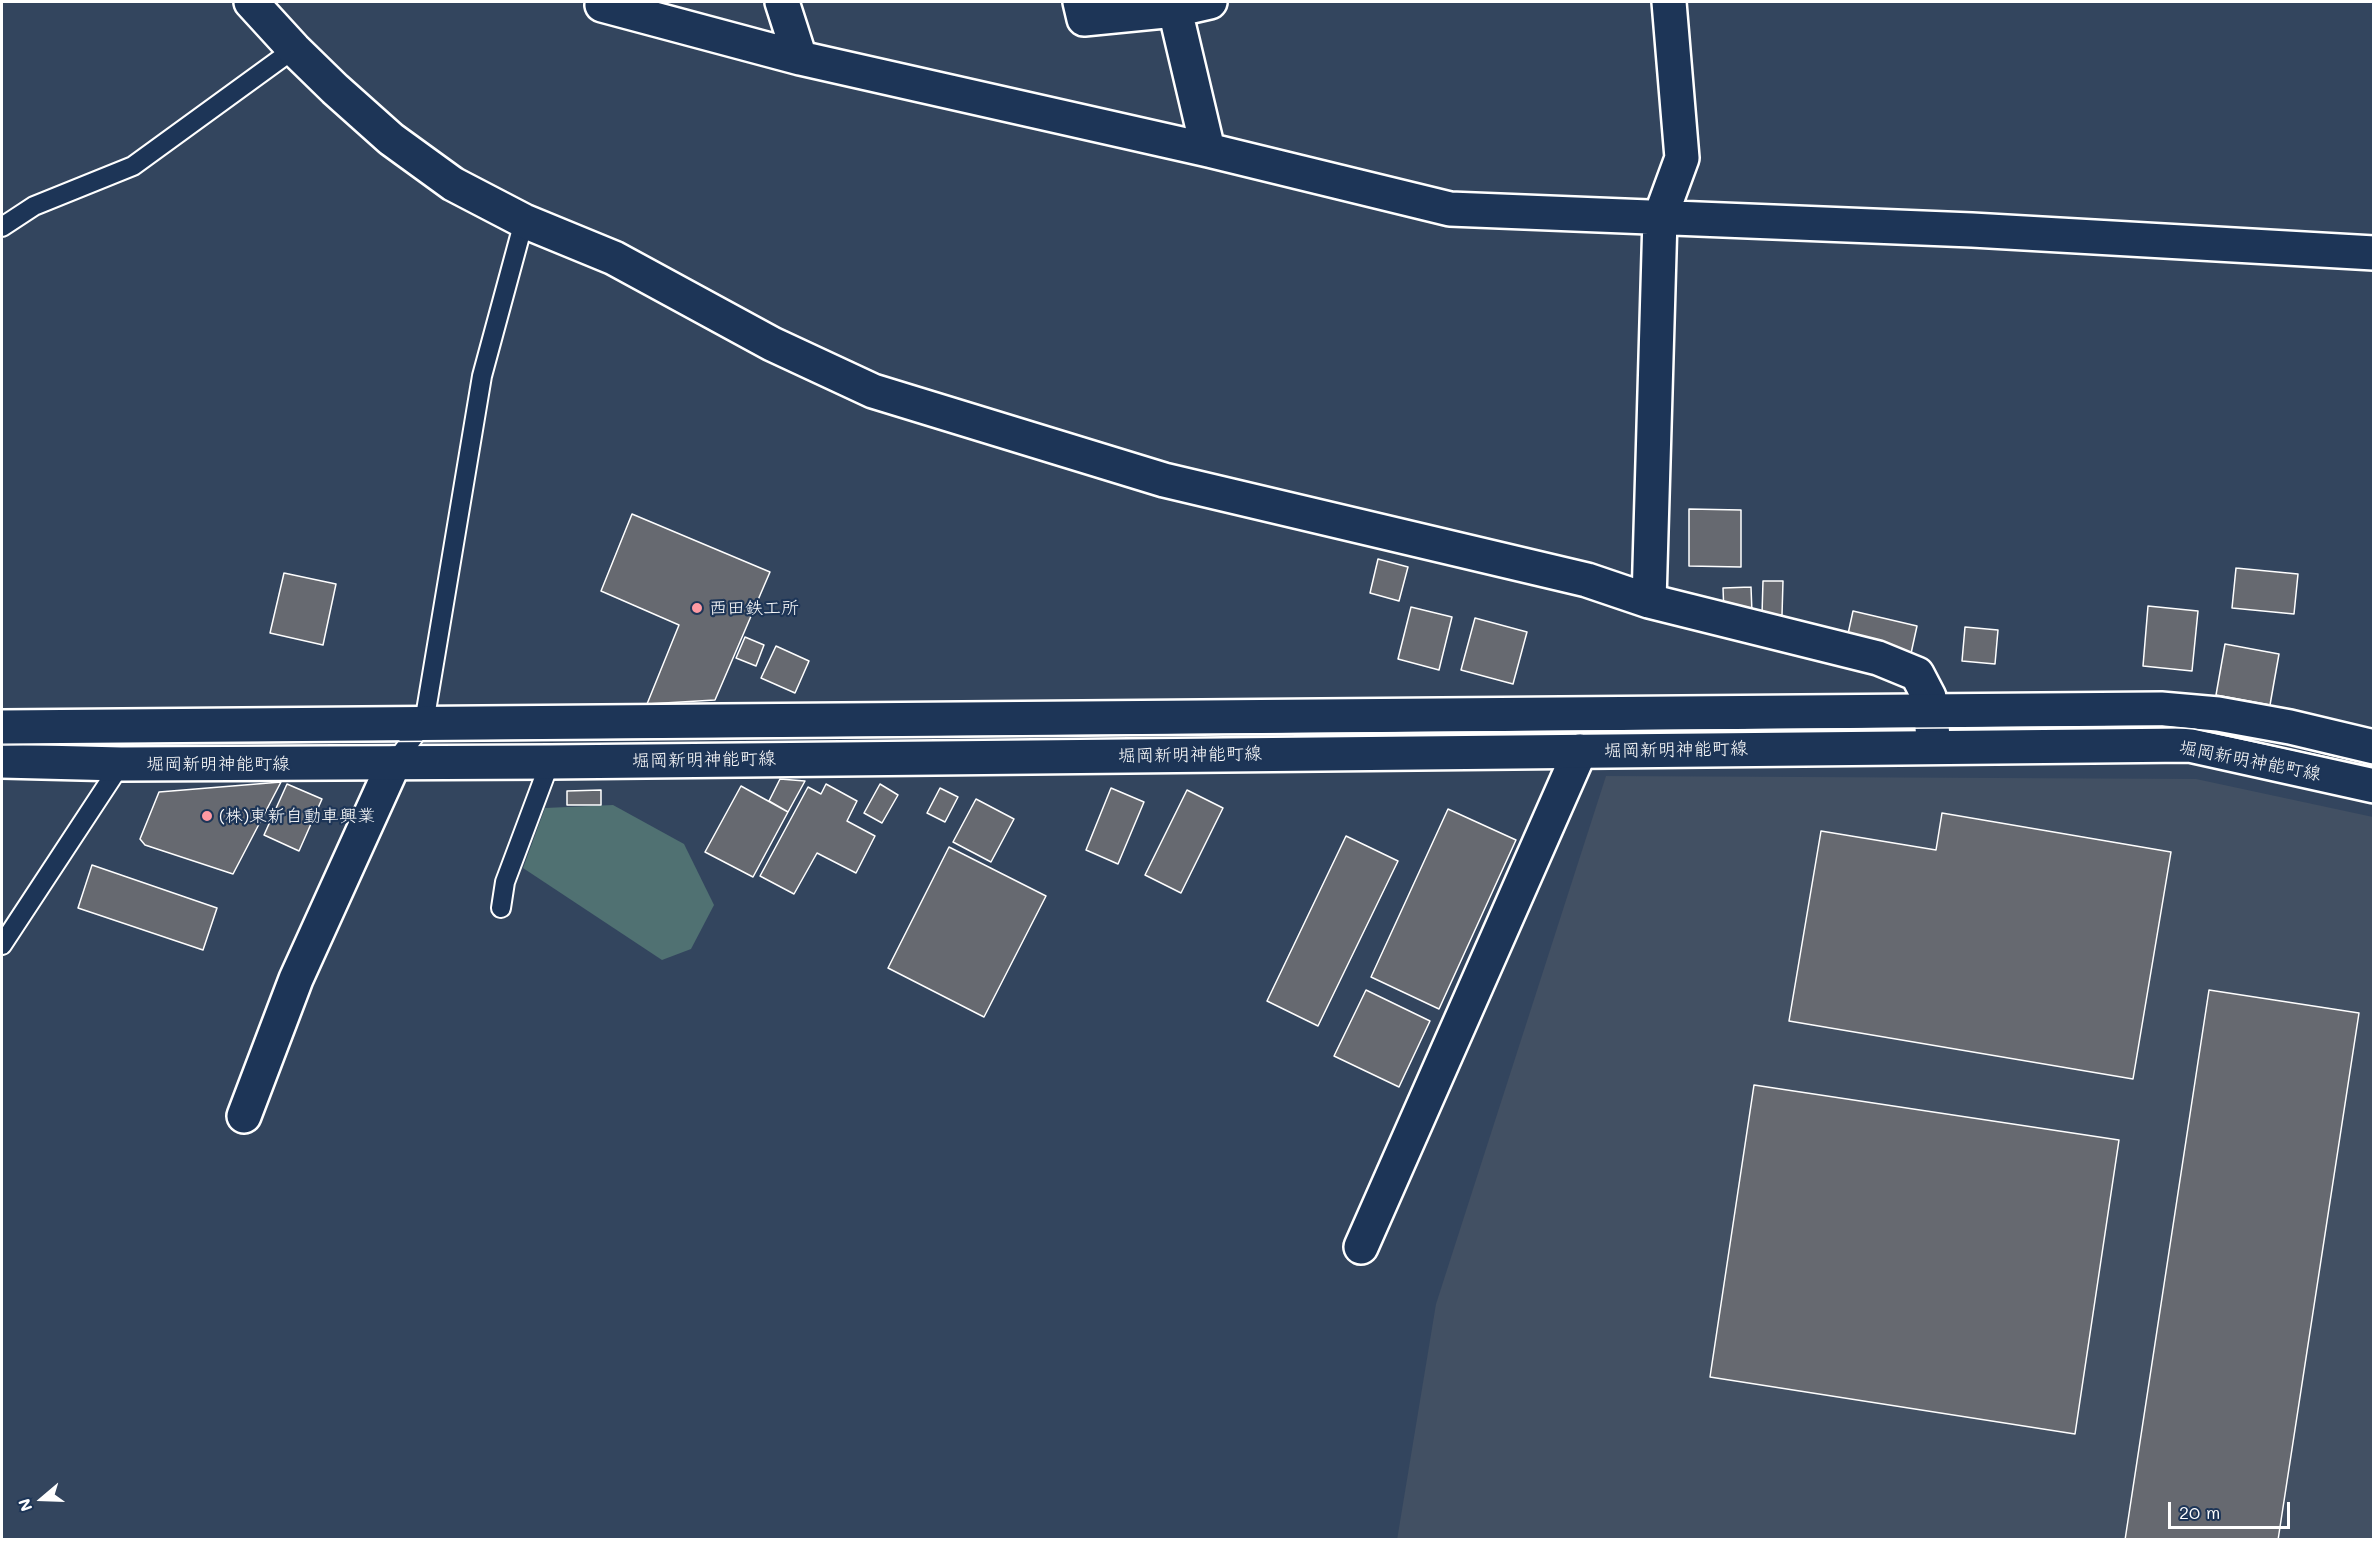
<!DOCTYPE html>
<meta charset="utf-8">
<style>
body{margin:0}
#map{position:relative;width:2375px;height:1541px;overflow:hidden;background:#33455e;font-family:Mali,sans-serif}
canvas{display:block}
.frame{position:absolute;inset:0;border:3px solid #fff;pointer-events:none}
.north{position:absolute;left:12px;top:1469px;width:60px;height:60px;-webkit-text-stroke:4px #1d3557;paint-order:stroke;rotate:251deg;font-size:16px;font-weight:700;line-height:24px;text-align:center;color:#fff}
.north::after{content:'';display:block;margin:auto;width:21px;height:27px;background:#fff;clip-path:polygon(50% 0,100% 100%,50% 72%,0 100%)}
.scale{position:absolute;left:2168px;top:1502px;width:122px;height:27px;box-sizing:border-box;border:3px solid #fff;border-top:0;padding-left:8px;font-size:18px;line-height:21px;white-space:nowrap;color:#fff;-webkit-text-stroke:4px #1d3557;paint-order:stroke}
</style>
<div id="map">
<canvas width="2375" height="1541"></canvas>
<div class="frame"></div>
<div class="north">N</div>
<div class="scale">20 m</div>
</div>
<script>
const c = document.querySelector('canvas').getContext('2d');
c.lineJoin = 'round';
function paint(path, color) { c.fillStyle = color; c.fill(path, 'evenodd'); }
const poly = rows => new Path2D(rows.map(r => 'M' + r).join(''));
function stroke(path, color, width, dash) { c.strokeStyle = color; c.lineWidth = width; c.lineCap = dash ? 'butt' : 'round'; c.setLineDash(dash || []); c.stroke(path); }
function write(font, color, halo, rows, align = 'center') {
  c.font = font + ' Mali,"Klee One",sans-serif'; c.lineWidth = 4.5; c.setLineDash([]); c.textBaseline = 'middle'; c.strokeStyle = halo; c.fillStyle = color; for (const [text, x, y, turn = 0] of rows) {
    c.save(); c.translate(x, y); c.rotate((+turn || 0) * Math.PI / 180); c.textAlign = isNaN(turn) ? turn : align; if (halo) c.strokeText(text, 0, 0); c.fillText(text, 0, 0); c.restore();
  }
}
paint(poly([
 [1606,776,2196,779,2373,817,2373,1539,1397,1540,1436,1304]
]), '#425063');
paint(poly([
 [613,805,684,844,714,905,691,949,662,960,523,868,545,808]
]), '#507172');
const building = poly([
 [1689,509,1741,510,1741,567,1689,566,1689,509],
 [632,514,770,572,715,700,647,704,679,625,601,591,632,514],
 [1378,559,1408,567,1399,601,1370,593,1378,559],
 [2236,568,2298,574,2294,614,2232,608,2236,568],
 [284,573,336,584,323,645,270,633,284,573],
 [1763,581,1783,581,1782,615,1762,614,1763,581],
 [1751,587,1752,613,1724,614,1723,588,1751,587],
 [2148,606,2198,611,2192,671,2143,666,2148,606],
 [1411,607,1452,617,1439,670,1398,659,1411,607],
 [1853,611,1917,626,1910,658,1846,643,1853,611],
 [1475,618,1527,632,1513,684,1461,670,1475,618],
 [1965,627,1998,630,1995,664,1962,661,1965,627],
 [745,637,764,645,756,666,736,658,745,637],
 [2225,644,2279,654,2270,705,2216,695,2225,644],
 [776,646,809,661,795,693,761,678,776,646],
 [780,779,805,781,788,812,769,801,780,779],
 [281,782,233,874,145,845,140,839,159,792,281,782],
 [287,784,322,799,299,851,264,835,287,784],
 [826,784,857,801,847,821,875,836,856,873,817,853,794,894,760,876,808,787,821,794,826,784],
 [880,784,898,795,882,823,864,813,880,784],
 [741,786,788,812,753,877,705,852,741,786],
 [940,788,958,797,945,822,927,813,940,788],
 [1111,788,1144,802,1118,864,1086,850,1111,788],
 [601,790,601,805,567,805,567,791,601,790],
 [1187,790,1223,808,1181,893,1145,875,1187,790],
 [976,799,1014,819,991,862,953,842,976,799],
 [1448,809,1516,840,1439,1009,1371,977,1448,809],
 [1942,813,2171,852,2133,1079,1789,1021,1821,831,1936,850,1942,813],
 [1346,836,1398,861,1318,1026,1267,1001,1346,836],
 [949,847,1046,896,984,1017,888,968,949,847],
 [92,865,217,908,203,950,78,908,92,865],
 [1366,990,1430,1021,1399,1087,1334,1056,1366,990],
 [2209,990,2359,1013,2278,1540,2125,1540,2209,990],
 [1754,1085,2119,1140,2075,1434,1710,1377,1754,1085]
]);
paint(building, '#666970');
stroke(building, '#fff', 1.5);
const service = poly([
 [2,227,34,206,133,166,294,49],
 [394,763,424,723,482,376,524,221],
 [501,908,505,882,550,762],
 [2,945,121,764]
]);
const minor = poly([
 [251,2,294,49,335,89,391,139,453,184,524,221,614,258,772,344,873,391,1164,480,1587,580,1649,601,1878,658,1917,674,1929,697,1934,747],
 [782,2,800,58],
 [1080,2,1084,19,1175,10,1210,2],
 [602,5,800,58,1208,150,1450,209,1972,230,2374,253],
 [1175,10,1208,150],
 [1649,601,1660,218,1682,158,1669,2],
 [244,1116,296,979,394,763],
 [1361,1247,1580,751]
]);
const secondary = poly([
 [2,727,2161,709,2218,714,2290,727,2374,747],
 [2,761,121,764,550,762,2189,745,2374,786]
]);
stroke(service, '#fff', 22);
stroke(minor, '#fff', 38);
stroke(secondary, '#fff', 38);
stroke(service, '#1d3557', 18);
stroke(minor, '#1d3557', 33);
stroke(secondary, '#1d3557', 33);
stroke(poly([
 [2,745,2162,726,2194,729,2374,767]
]), '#fff', 1.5);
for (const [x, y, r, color] of [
 [697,608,6,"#ff9aa2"],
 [207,816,6,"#ff9aa2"]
]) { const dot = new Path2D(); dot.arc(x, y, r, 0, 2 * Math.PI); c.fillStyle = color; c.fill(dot); stroke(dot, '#1d3557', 2); }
write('18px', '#fff', '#1d3557', [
 ["西田鉄工所",709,608],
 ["(株)東新自動車興業",219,816]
], 'left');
write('18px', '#fff', '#1d3557', [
 ["堀岡新明神能町線",1676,750,-1],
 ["堀岡新明神能町線",1190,755,-1],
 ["堀岡新明神能町線",704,760,-1],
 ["堀岡新明神能町線",2250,761,11],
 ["堀岡新明神能町線",218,764]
]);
</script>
